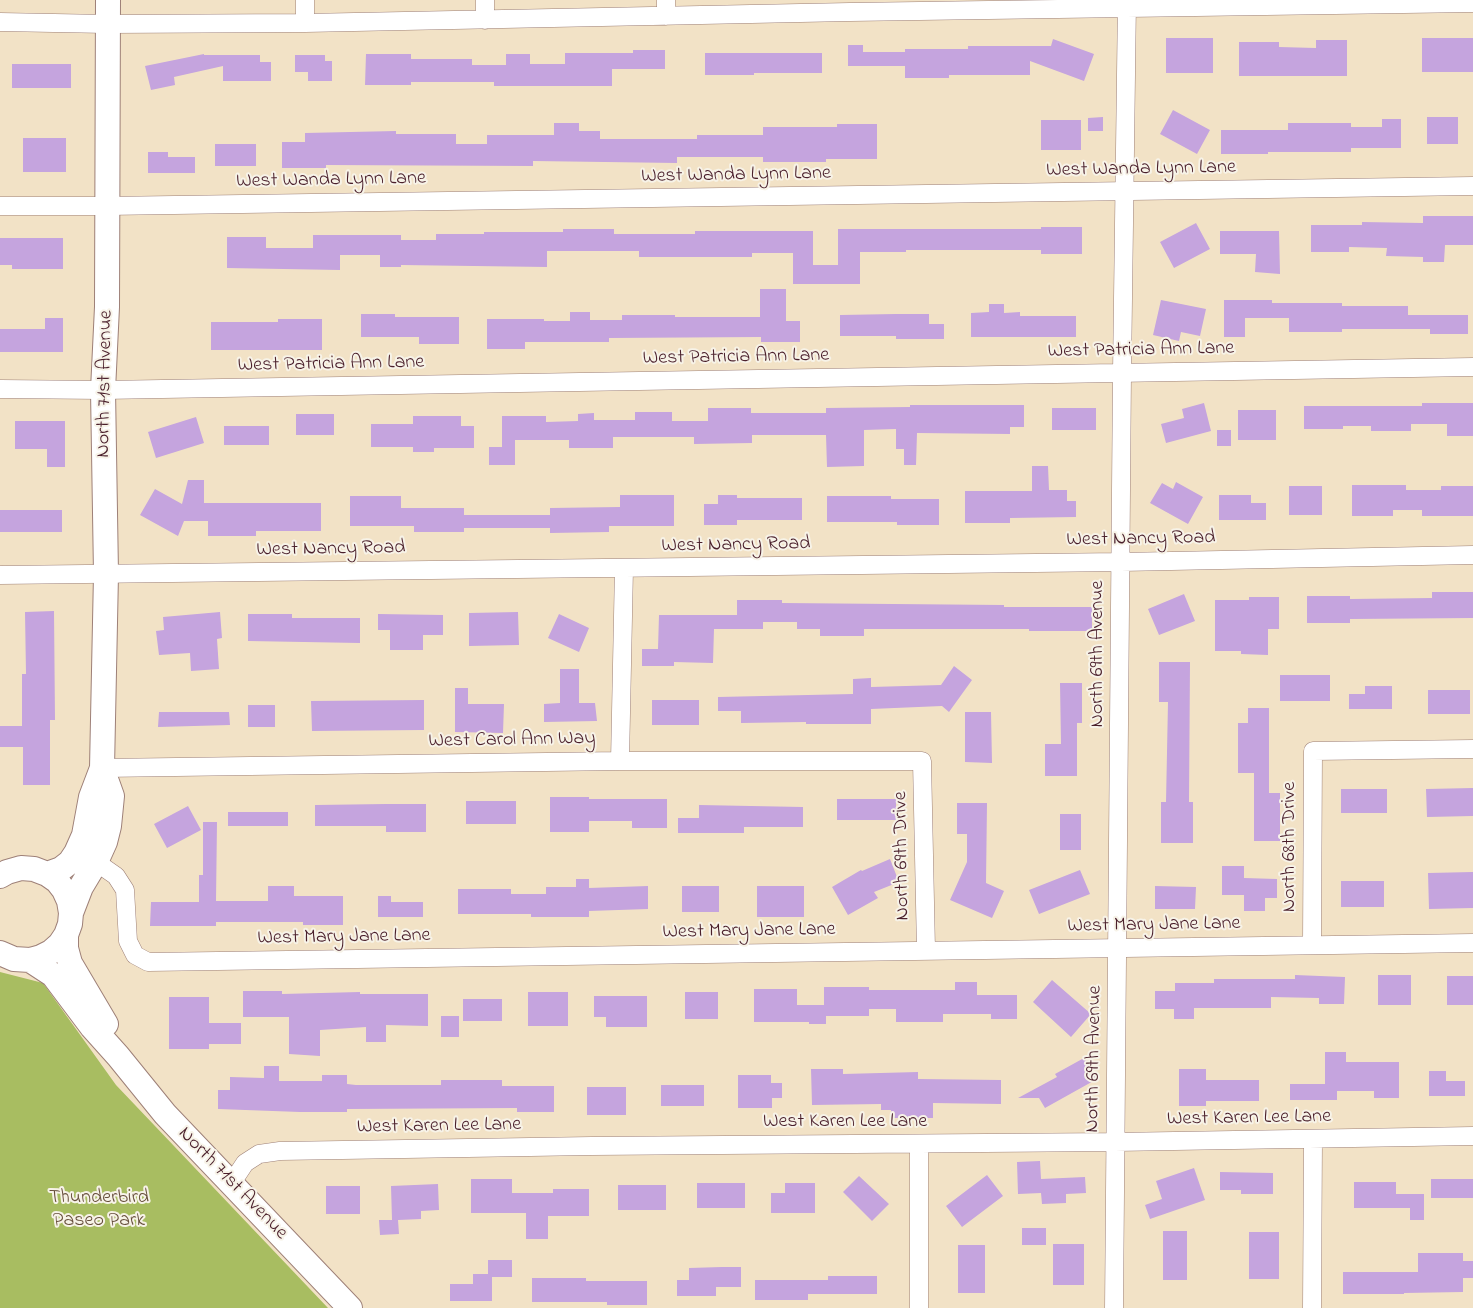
<!DOCTYPE html>
<style>
body{margin:0}
canvas{display:block;background:#f2e2c6}
</style>
<canvas width="1473" height="1308"></canvas>
<script>
const c = document.querySelector('canvas').getContext('2d');
c.lineJoin = 'round';
function paint(path, color) { c.fillStyle = color; c.fill(path, 'evenodd'); }
const poly = rows => new Path2D(rows.map(r => 'M' + r).join(''));
function stroke(path, color, width, dash) { c.strokeStyle = color; c.lineWidth = width; c.lineCap = dash ? 'butt' : 'round'; c.setLineDash(dash || []); c.stroke(path); }
function write(font, color, halo, rows, align = 'center') {
  c.font = font + ' "Indie Flower",sans-serif'; c.lineWidth = 4; c.setLineDash([]); c.textBaseline = 'middle'; c.strokeStyle = halo; c.fillStyle = color; for (const [text, x, y, turn = 0] of rows) {
    c.save(); c.translate(x, y); c.rotate((+turn || 0) * Math.PI / 180); c.textAlign = isNaN(turn) ? turn : align; if (halo) c.strokeText(text, 0, 0); c.fillText(text, 0, 0); c.restore();
  }
}
paint(poly([
 [0,972,43,983,116,1085,328,1308,0,1308]
]), '#a8bd61');
paint(poly([
 [1166,38,1213,38,1213,73,1166,73],
 [1422,38,1473,38,1473,72,1422,72],
 [1053,39,1094,54,1084,81,1030,61,1030,75,949,75,949,78,905,78,905,66,848,66,848,45,863,45,863,52,905,52,905,49,968,49,968,46,1051,46],
 [1316,40,1347,40,1347,76,1239,76,1239,42,1279,42,1279,47,1316,48],
 [633,50,665,50,665,69,612,69,612,86,494,86,494,82,411,82,411,85,365,85,366,54,411,54,411,59,472,59,472,65,506,65,506,54,530,54,530,64,565,64,565,53,633,53],
 [705,53,822,53,822,73,754,73,754,75,705,75],
 [204,54,204,55,260,55,260,62,271,62,271,81,223,81,223,66,174,77,175,85,151,90,145,66],
 [295,55,325,55,325,61,332,61,332,81,308,81,308,72,295,72],
 [12,64,71,64,71,88,12,88],
 [1173,110,1210,130,1197,154,1160,134],
 [1103,117,1103,131,1088,131,1088,118],
 [1427,117,1458,117,1458,144,1427,144],
 [1382,119,1401,119,1401,148,1351,148,1351,152,1268,152,1268,154,1221,154,1221,130,1288,130,1288,123,1351,123,1351,127,1382,127],
 [1041,120,1081,120,1081,150,1041,150],
 [554,123,579,123,579,131,600,131,600,139,697,139,697,135,763,135,763,127,837,127,837,124,877,124,877,159,826,159,826,162,763,162,763,157,677,157,677,163,533,161,533,166,326,165,326,168,282,168,282,142,305,142,305,133,396,131,396,134,456,134,456,144,487,144,487,135,554,135],
 [23,138,66,138,66,172,23,172],
 [215,144,256,144,256,166,215,166],
 [148,152,168,152,168,157,195,157,195,173,148,173],
 [1423,216,1473,216,1473,245,1445,245,1444,262,1423,262,1423,257,1386,256,1387,248,1349,247,1349,252,1311,252,1311,225,1362,225,1362,222,1423,223],
 [1196,223,1210,249,1174,268,1160,242],
 [1041,227,1082,227,1082,254,1041,254,1041,250,906,250,906,252,860,252,860,284,793,284,793,253,752,253,752,257,639,257,639,251,547,251,547,267,401,265,401,267,380,267,380,255,340,255,340,270,227,268,227,237,266,237,266,248,313,248,313,235,401,235,401,240,436,240,436,234,484,234,484,232,563,232,563,229,614,229,614,234,695,234,695,231,813,231,813,265,838,265,838,229,1041,229],
 [1220,231,1279,231,1280,274,1255,272,1256,254,1220,254],
 [0,238,63,238,63,269,12,269,12,265,0,265],
 [760,289,786,289,786,321,800,321,800,342,761,342,761,337,609,338,609,342,525,342,525,349,487,349,487,319,544,319,544,321,570,321,570,312,590,312,590,320,622,320,622,315,675,315,675,317,760,317],
 [1161,300,1206,309,1200,336,1181,332,1179,341,1153,335],
 [1224,300,1272,300,1272,303,1342,303,1342,306,1408,306,1408,315,1468,315,1468,334,1430,334,1430,329,1342,329,1342,332,1289,332,1289,318,1245,318,1245,337,1224,337],
 [989,304,1004,304,1004,313,1020,312,1020,316,1076,316,1076,337,971,337,971,313,989,312],
 [361,314,395,314,395,317,459,317,459,344,419,344,419,337,361,337],
 [896,314,929,314,929,324,944,324,944,339,896,339,896,336,840,336,840,315],
 [45,318,63,318,63,352,0,352,0,329,45,329],
 [278,319,322,319,322,350,211,350,211,322,278,322],
 [1204,403,1211,431,1166,443,1161,424,1184,418,1182,409],
 [1422,403,1473,403,1473,436,1447,436,1447,424,1411,424,1411,431,1371,431,1371,426,1343,426,1343,429,1304,429,1304,406,1422,406],
 [910,405,1024,405,1024,427,1010,427,1010,434,917,433,916,465,904,465,904,449,896,449,896,429,864,430,864,466,827,467,826,435,752,435,752,443,694,444,694,437,613,437,613,448,569,448,569,440,515,440,515,465,489,465,489,447,502,447,502,416,546,416,546,422,578,421,578,414,594,413,594,420,635,420,635,412,672,412,672,421,708,421,708,408,751,408,751,413,826,413,826,408,910,407],
 [1052,408,1096,408,1096,430,1052,430],
 [1238,410,1276,410,1276,440,1238,440],
 [296,414,334,414,334,435,296,435],
 [413,416,461,416,461,426,474,426,474,448,434,448,434,452,413,452,413,447,371,447,371,424,413,424],
 [196,417,204,443,156,458,148,432],
 [15,421,65,421,65,467,47,467,47,449,15,449],
 [224,426,269,426,269,445,224,445],
 [1217,430,1231,430,1231,446,1217,446],
 [1032,466,1048,466,1049,490,1067,490,1067,501,1076,501,1076,517,1010,518,1010,523,965,523,965,491,1032,491],
 [188,480,204,480,204,503,224,503,224,506,224,503,321,503,321,531,256,531,256,536,208,536,208,521,184,521,178,536,140,515,155,489,182,504],
 [1176,482,1203,497,1188,524,1150,503,1162,483,1173,489],
 [1352,485,1406,485,1406,490,1441,490,1441,486,1473,486,1473,516,1422,516,1422,510,1393,510,1393,516,1352,516],
 [1289,486,1322,486,1322,515,1289,515],
 [620,495,674,495,674,526,609,526,609,532,550,533,550,528,464,528,464,532,414,532,414,526,350,526,350,496,401,496,401,508,464,508,464,515,550,515,550,508,620,507],
 [718,495,737,495,737,498,802,498,802,520,737,520,737,525,704,525,704,504,718,504],
 [1219,495,1251,495,1251,503,1266,503,1266,520,1219,520],
 [827,496,891,496,891,499,939,499,939,525,897,525,897,522,827,522],
 [0,510,62,510,62,532,0,532],
 [1432,592,1473,592,1473,618,1350,619,1350,623,1307,623,1307,596,1350,596,1350,599,1432,598],
 [1184,594,1195,621,1159,635,1148,609],
 [1249,597,1279,597,1279,629,1268,629,1268,655,1241,654,1241,651,1215,651,1215,600,1249,600],
 [737,600,782,600,782,603,1004,605,1004,607,1092,607,1092,631,1029,631,1029,629,864,629,864,636,820,636,820,629,797,629,797,622,763,622,763,629,714,629,713,663,674,662,674,666,642,666,642,649,658,649,659,615,737,615],
 [54,611,55,720,50,720,50,785,23,785,23,747,0,747,0,726,22,726,22,674,26,674,25,612],
 [220,612,222,638,217,639,219,669,191,671,190,653,159,655,156,631,164,630,163,617],
 [518,612,519,645,469,646,469,613],
 [248,614,292,614,292,618,360,618,360,643,248,641],
 [378,614,443,615,443,635,423,635,423,650,390,650,390,630,378,630],
 [559,614,589,628,579,652,548,638],
 [1159,662,1190,662,1189,802,1193,802,1193,843,1161,843,1161,802,1166,802,1168,702,1159,702],
 [954,666,972,680,949,712,942,706,871,709,871,724,806,724,806,722,741,723,741,711,718,711,718,697,853,694,853,679,871,678,871,687,941,685],
 [560,669,579,669,579,703,595,703,597,721,544,722,544,704,560,703],
 [1280,675,1330,675,1330,701,1280,701],
 [1060,683,1082,683,1082,723,1077,723,1077,776,1045,776,1045,744,1061,744],
 [1365,686,1392,686,1392,709,1349,709,1349,694,1365,694],
 [455,688,468,688,468,704,504,704,503,733,455,732],
 [1428,690,1470,690,1470,714,1428,714],
 [424,700,424,730,312,731,311,701],
 [652,700,699,700,699,725,652,725],
 [248,705,275,705,275,727,248,727],
 [1248,708,1269,708,1269,793,1280,793,1280,841,1254,841,1254,773,1238,773,1238,723,1248,723],
 [159,712,229,712,230,725,158,727],
 [965,712,991,712,992,763,965,762],
 [1473,788,1473,816,1427,817,1426,789],
 [1341,789,1387,789,1387,813,1341,813],
 [550,797,589,797,589,799,667,799,667,828,632,828,632,821,589,821,589,832,550,832],
 [837,799,896,799,896,820,837,820],
 [466,801,516,801,516,824,466,824],
 [957,803,987,803,986,883,1004,891,992,918,950,900,967,862,967,834,957,834],
 [386,804,426,804,426,832,386,832,386,826,315,826,315,805],
 [699,805,803,807,803,827,744,827,744,833,678,833,678,818,699,818],
 [188,806,201,830,167,848,154,824],
 [228,812,288,812,288,826,228,826],
 [1060,814,1081,814,1081,850,1060,850],
 [203,822,217,822,216,901,268,901,268,886,294,886,294,896,343,896,343,925,303,925,303,922,216,922,216,926,150,926,151,902,199,902,199,875,203,875],
 [890,859,899,882,874,892,878,898,848,915,832,887,861,870,862,871],
 [1222,866,1244,866,1244,878,1277,879,1277,898,1265,898,1265,911,1244,911,1244,895,1222,895],
 [1080,870,1090,894,1039,914,1029,890],
 [1473,872,1473,908,1429,909,1428,873],
 [576,879,589,879,589,888,648,886,648,909,589,911,589,917,531,917,531,914,458,914,458,889,511,889,511,894,546,894,546,887,576,887],
 [1341,881,1384,881,1384,907,1341,907],
 [682,886,719,886,719,912,682,912],
 [757,886,804,886,804,917,757,917],
 [1155,886,1196,887,1195,909,1155,909],
 [378,896,391,896,391,902,423,902,423,917,378,917],
 [1295,975,1345,977,1344,1004,1319,1004,1319,998,1271,997,1271,1008,1194,1008,1194,1019,1174,1019,1174,1009,1155,1009,1155,991,1175,991,1175,983,1214,983,1214,979,1295,979],
 [1378,975,1411,975,1411,1005,1378,1005],
 [1447,976,1473,976,1473,1005,1447,1005],
 [1052,980,1091,1014,1071,1037,1033,1002],
 [955,982,977,982,977,995,1017,995,1017,1019,991,1019,991,1014,943,1014,943,1022,896,1022,896,1009,869,1009,869,1016,826,1016,826,1024,809,1024,809,1022,754,1022,754,989,797,989,797,1005,824,1005,824,987,869,987,869,990,955,990],
 [243,991,282,991,282,994,360,992,360,994,428,994,428,1026,386,1025,386,1042,366,1042,366,1027,320,1030,320,1056,289,1054,289,1017,243,1017],
 [528,992,568,992,568,1026,528,1026],
 [685,992,718,992,718,1019,685,1019],
 [594,996,647,996,647,1027,606,1027,606,1017,594,1017],
 [169,997,209,997,209,1023,241,1023,241,1044,209,1044,209,1049,169,1049],
 [463,999,502,999,502,1021,463,1021],
 [441,1016,459,1016,459,1037,441,1037],
 [1325,1052,1346,1052,1346,1062,1399,1062,1399,1098,1374,1098,1374,1091,1337,1091,1337,1100,1290,1100,1290,1084,1325,1084],
 [1084,1058,1097,1079,1045,1108,1039,1098,1018,1098,1057,1077,1055,1074],
 [264,1066,279,1066,279,1081,322,1081,322,1075,347,1075,347,1084,356,1085,441,1085,441,1080,502,1080,502,1086,554,1086,554,1112,517,1112,517,1108,347,1109,347,1112,300,1112,218,1109,218,1090,230,1090,230,1077,264,1078],
 [811,1069,843,1069,843,1074,918,1072,918,1079,1001,1080,1001,1104,933,1103,933,1118,891,1118,891,1110,881,1110,881,1104,812,1105],
 [1179,1069,1206,1069,1206,1080,1259,1080,1259,1101,1206,1101,1206,1106,1179,1106],
 [1429,1071,1446,1071,1446,1081,1465,1081,1465,1096,1429,1096],
 [738,1075,771,1075,771,1083,782,1083,782,1098,772,1098,772,1108,738,1108],
 [661,1085,704,1085,704,1106,661,1106],
 [587,1087,626,1087,626,1115,587,1115],
 [1040,1161,1041,1179,1085,1177,1086,1193,1066,1194,1066,1203,1042,1204,1041,1193,1018,1194,1017,1162],
 [1194,1168,1205,1200,1150,1219,1145,1205,1162,1199,1156,1181],
 [1220,1172,1273,1173,1273,1194,1241,1194,1241,1190,1220,1190],
 [987,1175,1003,1196,962,1227,946,1206],
 [859,1176,889,1204,872,1221,843,1192],
 [471,1179,512,1179,512,1193,553,1193,553,1189,589,1189,589,1216,548,1216,548,1239,526,1239,526,1213,471,1213],
 [1431,1179,1473,1179,1473,1198,1431,1198],
 [1354,1182,1396,1182,1396,1194,1424,1194,1424,1220,1410,1220,1410,1208,1354,1208],
 [697,1183,745,1183,745,1208,697,1208],
 [785,1183,815,1183,815,1213,771,1213,771,1193,785,1193],
 [438,1184,439,1210,421,1211,421,1219,398,1220,399,1234,380,1235,379,1220,392,1220,391,1186],
 [618,1185,666,1185,666,1210,618,1210],
 [326,1186,360,1186,360,1214,326,1214],
 [1022,1228,1046,1228,1046,1245,1022,1245],
 [1163,1231,1187,1231,1187,1280,1163,1280],
 [1249,1232,1279,1232,1279,1279,1249,1279],
 [1053,1244,1084,1244,1084,1285,1053,1285],
 [958,1245,985,1245,985,1293,958,1293],
 [1418,1253,1463,1253,1463,1261,1473,1261,1473,1278,1463,1278,1463,1292,1404,1293,1404,1294,1343,1294,1343,1272,1418,1272],
 [488,1260,512,1260,512,1277,492,1277,492,1301,450,1301,450,1284,473,1284,473,1274,488,1274],
 [722,1267,741,1267,741,1287,716,1287,716,1296,677,1296,677,1280,689,1280,689,1268],
 [828,1276,877,1276,877,1294,808,1294,808,1300,755,1300,755,1280,828,1280],
 [532,1278,586,1278,586,1281,647,1281,647,1305,607,1305,607,1302,532,1302]
]), '#c5a4de');
const street = poly([
 [666,16,666,0],
 [485,20,485,0],
 [0,22,107,24,305,23,850,12,1473,3],
 [305,23,305,0],
 [0,206,106,206,1473,186],
 [0,389,103,390,1473,367],
 [0,575,1121,562,1473,555],
 [620,761,624,568],
 [102,768,620,761,922,761,926,950],
 [96,862,116,876,125,890,128,941,135,955,148,962,1473,943],
 [1312,944,1313,751,1473,749],
 [919,1144,919,1308],
 [231,1184,245,1163,259,1154,280,1151,592,1146,1115,1142,1473,1136],
 [1114,1308,1122,373,1127,0],
 [1312,1308,1313,1139]
]);
const secondary = poly([
 [47,874,61,869,70,862,76,853,84,835,91,797,102,768,106,574,103,390,107,307,108,0],
 [0,876,7,872,21,868,34,869,47,874,57,881,64,890,69,901,71,913,70,924,66,935,60,944,51,952,41,957,30,960,14,959,0,953],
 [71,913,81,887,96,862,105,842,109,826,112,796,102,768],
 [66,935,66,948,70,963,106,1024],
 [30,960,53,975,92,1027,118,1056,165,1114,350,1308]
]);
stroke(street, '#9e8078', 19);
stroke(secondary, '#9e8078', 26);
stroke(street, '#fff', 18);
stroke(secondary, '#fff', 24);
write('20px', '#4a1f2b', '#f7f3e8', [
 ["West Wanda Lynn Lane",1141,170,-1],
 ["West Wanda Lynn Lane",736,176,-1],
 ["West Wanda Lynn Lane",331,181,-1],
 ["West Patricia Ann Lane",1141,351,-1],
 ["West Patricia Ann Lane",736,358,-1],
 ["West Patricia Ann Lane",331,365,-1],
 ["North 71st Avenue",106,384,-89],
 ["West Nancy Road",1141,540,-1],
 ["West Nancy Road",736,546,-1],
 ["West Nancy Road",331,550,-1],
 ["North 69th Avenue",1099,654,-90],
 ["West Carol Ann Way",512,741,-1],
 ["North 68th Drive",1291,847,-90],
 ["North 69th Drive",903,856,-91],
 ["West Mary Jane Lane",1154,926,-1],
 ["West Mary Jane Lane",749,932,-1],
 ["West Mary Jane Lane",344,938,-1],
 ["North 69th Avenue",1095,1059,-89],
 ["West Karen Lee Lane",1249,1119,-1],
 ["West Karen Lee Lane",845,1123],
 ["West Karen Lee Lane",439,1127,-1],
 ["North 71st Avenue",232,1184,46]
]);
write('20px', '#664e3b', '#f7f3e8', [
 ["Thunderbird",99,1199],
 ["Paseo Park",99,1222]
]);
</script>
